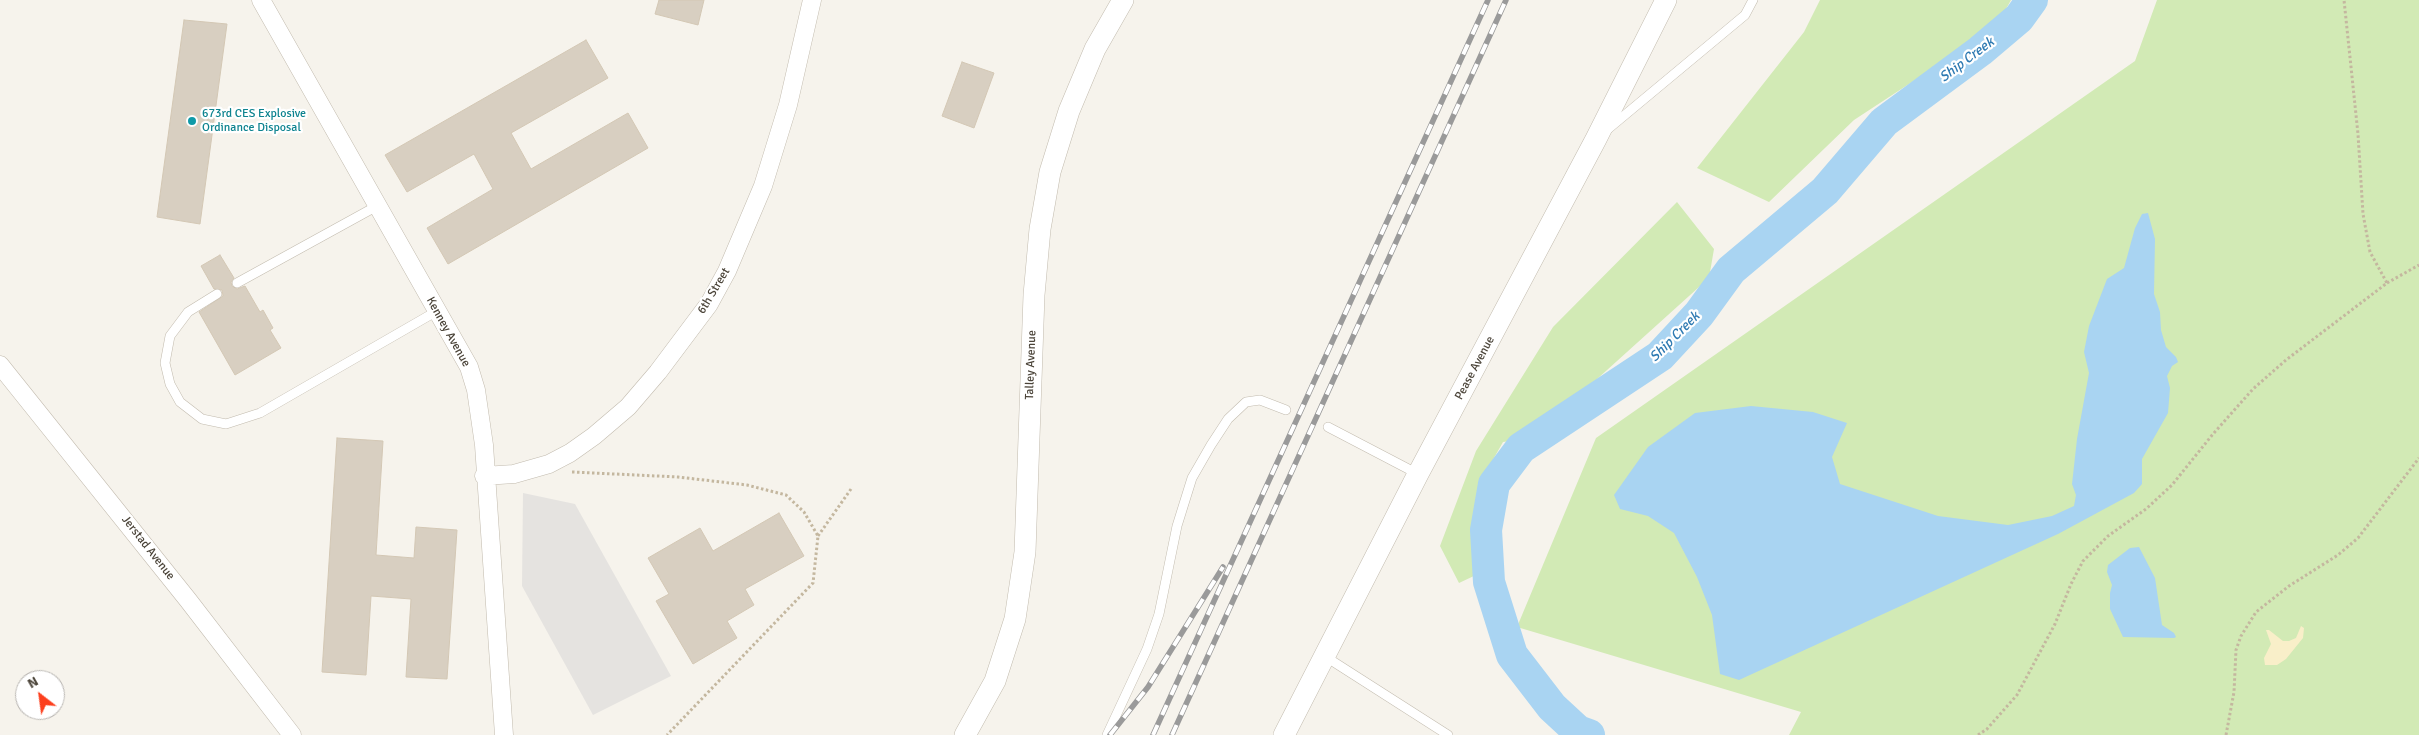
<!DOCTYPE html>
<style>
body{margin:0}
#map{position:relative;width:2419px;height:735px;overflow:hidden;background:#f6f3ec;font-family:Signika,sans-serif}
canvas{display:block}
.north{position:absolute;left:15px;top:670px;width:50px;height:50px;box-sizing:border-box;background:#fff;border:1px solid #b7b4b0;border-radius:50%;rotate:330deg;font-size:14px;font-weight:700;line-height:20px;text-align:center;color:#4b4439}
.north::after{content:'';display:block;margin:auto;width:18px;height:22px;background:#fc3f1d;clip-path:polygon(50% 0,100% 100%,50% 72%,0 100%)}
</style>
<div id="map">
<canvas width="2419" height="735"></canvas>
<div class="north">N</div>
</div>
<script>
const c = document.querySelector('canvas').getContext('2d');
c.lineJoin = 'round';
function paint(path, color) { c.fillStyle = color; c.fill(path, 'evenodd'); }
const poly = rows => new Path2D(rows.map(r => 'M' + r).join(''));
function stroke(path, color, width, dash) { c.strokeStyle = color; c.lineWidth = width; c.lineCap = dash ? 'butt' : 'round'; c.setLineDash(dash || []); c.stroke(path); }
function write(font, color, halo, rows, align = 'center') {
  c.font = font + ' Signika,sans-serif'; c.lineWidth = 4.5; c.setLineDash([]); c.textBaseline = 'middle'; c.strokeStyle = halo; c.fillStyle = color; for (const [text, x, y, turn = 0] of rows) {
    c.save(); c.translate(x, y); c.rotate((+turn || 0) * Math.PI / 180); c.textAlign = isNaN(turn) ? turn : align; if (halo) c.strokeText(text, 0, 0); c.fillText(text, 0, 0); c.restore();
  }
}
paint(poly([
 [1820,0,2011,0,1996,27,1854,120,1769,202,1697,168,1804,32],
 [2157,0,2419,0,2419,735,1789,735,1801,712,1517,627,1596,438,2135,61],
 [1677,202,1714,249,1709,278,1586,389,1525,439,1503,442,1486,472,1471,526,1476,575,1459,583,1440,546,1476,451,1553,327]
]), '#d2eab5');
paint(poly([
 [2301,626,2304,628,2303,638,2286,659,2277,665,2265,665,2264,658,2271,644,2266,630,2269,630,2283,641,2289,641,2296,638]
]), '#f9efc9');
paint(poly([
 [523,493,575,504,671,676,593,715,522,586]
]), '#e5e3e0');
paint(poly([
 [2148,213,2155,239,2154,294,2160,312,2161,330,2166,347,2176,357,2178,362,2172,366,2167,376,2170,388,2168,413,2142,459,2142,484,2134,493,2058,534,1739,680,1720,674,1712,615,1697,577,1674,533,1648,516,1620,509,1614,495,1648,447,1695,413,1751,406,1813,412,1847,423,1832,457,1840,484,1938,516,2008,525,2052,516,2074,506,2076,495,2072,484,2077,439,2089,373,2084,352,2089,326,2107,279,2124,268,2135,228,2142,214],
 [2139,547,2155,578,2162,625,2174,633,2176,637,2174,638,2123,637,2110,609,2110,593,2112,585,2107,572,2108,565,2130,548]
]), '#a9d4f2');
stroke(poly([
 [1589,735,1578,731,1552,707,1512,655,1489,582,1486,530,1494,484,1521,448,1660,356,1699,314,1731,270,1825,191,1884,122,1980,51,2019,18,2032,0]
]), '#a9d4f2', 32);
const building = poly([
 [659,0,704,0,698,25,655,14,659,0],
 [184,20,227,24,200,224,157,217,184,20],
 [586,40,608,78,511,133,531,169,628,113,648,148,448,264,427,228,493,189,474,154,407,192,385,155,586,40],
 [962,62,994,73,974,128,942,116,962,62],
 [220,255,234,278,231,282,232,286,237,289,245,286,260,312,263,310,273,328,270,330,281,348,235,375,199,312,223,296,222,290,214,289,201,266,220,255],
 [337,438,383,441,376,555,414,558,416,527,457,530,447,679,406,677,411,599,371,596,366,675,322,672,337,438],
 [779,513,804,556,745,589,754,605,727,621,737,638,693,664,656,601,669,594,648,558,700,528,713,551,779,513]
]);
paint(building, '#d8cfc1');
stroke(building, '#d3c7b4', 1);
const service = poly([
 [1608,129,1745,15,1753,0],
 [237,283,377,206],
 [217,294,188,312,170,336,165,363,170,384,180,402,202,419,226,424,260,413,437,311],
 [1328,427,1418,474],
 [1326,657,1448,735],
 [1107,735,1147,649,1159,614,1177,526,1192,478,1211,445,1228,419,1246,402,1260,400,1286,410]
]);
const minor = poly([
 [261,0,469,367,476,390,484,445,504,735],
 [0,365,188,600,292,735],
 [484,476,514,474,549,464,570,453,594,436,628,407,658,372,709,304,727,271,763,186,788,105,812,0]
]);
const tertiary = poly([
 [965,735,995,681,1015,619,1025,552,1034,295,1040,229,1050,172,1069,111,1095,49,1123,0],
 [1284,735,1418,474,1596,139,1666,0]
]);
stroke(service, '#c2bbae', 10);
stroke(minor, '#c2bbae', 19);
stroke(tertiary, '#c2bbae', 22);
stroke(poly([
 [2387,283,2419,265],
 [572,472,678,477,747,485,786,495,804,512,818,536,813,583,667,735],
 [818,536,851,489],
 [1978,735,1987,729,2017,695,2055,624,2071,584,2083,561,2108,536,2146,509,2172,485,2213,434,2253,389,2286,360,2387,283,2370,252,2363,214,2358,134,2344,0],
 [2226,735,2234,692,2236,650,2241,636,2256,612,2289,586,2338,555,2358,538,2419,458]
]), '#c4b79f', 3, [2.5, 2.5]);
stroke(service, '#fff', 9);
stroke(minor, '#fff', 18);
stroke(tertiary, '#fff', 21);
const rail = poly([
 [1110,735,1148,687,1223,567],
 [1153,735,1488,0],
 [1172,735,1506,0]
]);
stroke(rail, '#9a9a9a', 5.5);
stroke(rail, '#fff', 4, [11]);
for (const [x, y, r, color] of [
 [192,121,5,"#0f9aa8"]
]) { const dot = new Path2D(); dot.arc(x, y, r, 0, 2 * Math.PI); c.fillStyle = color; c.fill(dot); stroke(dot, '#fff', 2); }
write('12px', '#0d838f', '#fff', [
 ["673rd CES Explosive",202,114],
 ["Ordinance Disposal",202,128]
], 'left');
write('12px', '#4b4439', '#fff', [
 ["6th Street",714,291,-59],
 ["Kenney Avenue",448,332,61],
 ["Talley Avenue",1031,365,-88],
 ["Pease Avenue",1475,368,-62],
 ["Jerstad Avenue",148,548,52]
]);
write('italic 14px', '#2e7ab2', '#fff', [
 ["Ship Creek",1967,60,-37],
 ["Ship Creek",1675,337,-45]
]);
</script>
